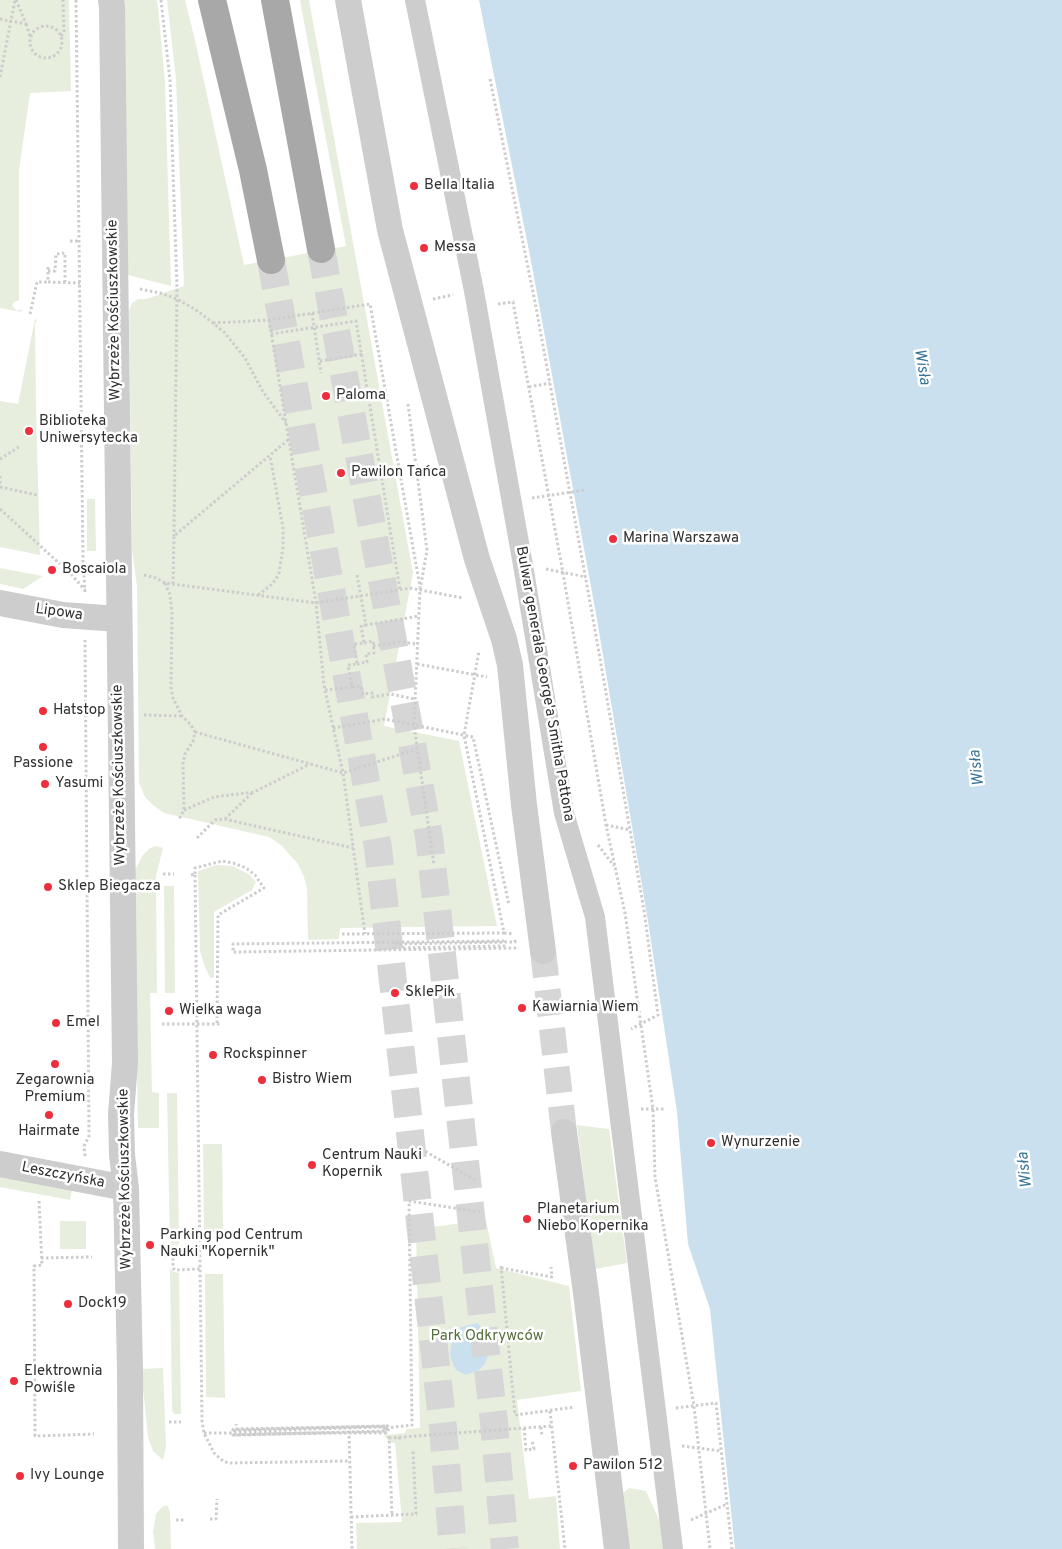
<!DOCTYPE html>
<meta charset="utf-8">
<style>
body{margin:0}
canvas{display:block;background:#fff}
</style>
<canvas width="1062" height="1549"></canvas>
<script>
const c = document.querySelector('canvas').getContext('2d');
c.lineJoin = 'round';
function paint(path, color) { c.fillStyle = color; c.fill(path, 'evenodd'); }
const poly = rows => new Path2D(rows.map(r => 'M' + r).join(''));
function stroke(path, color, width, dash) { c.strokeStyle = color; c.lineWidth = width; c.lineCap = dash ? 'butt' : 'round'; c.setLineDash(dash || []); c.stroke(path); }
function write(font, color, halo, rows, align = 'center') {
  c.font = font + ' Overpass,sans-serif'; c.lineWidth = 5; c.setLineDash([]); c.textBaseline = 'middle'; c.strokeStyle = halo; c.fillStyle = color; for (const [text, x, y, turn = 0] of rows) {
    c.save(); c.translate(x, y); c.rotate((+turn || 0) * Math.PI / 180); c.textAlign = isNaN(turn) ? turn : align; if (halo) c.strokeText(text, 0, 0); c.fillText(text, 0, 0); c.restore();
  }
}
paint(poly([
 [0,0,69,0,71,91,30,93,19,171,19,300,14,302,12,306,17,311,22,309,21,312,0,308],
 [124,0,157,0,158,7,165,82,171,286,128,275],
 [167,0,185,0,195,40,244,265,346,246,300,0,309,0,413,573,384,726,459,741,497,926,340,928,339,939,308,940,307,889,304,877,298,864,281,845,269,837,164,813,153,805,145,797,139,783,137,587,132,549,129,310,132,303,138,299,146,299,184,286,176,79],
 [35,319,37,320,35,324,36,408,40,555,0,547,0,401,18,404],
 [87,499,95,499,96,551,87,551],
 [0,568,43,576,23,589,0,584],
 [156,846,163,848,156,876,157,993,150,993,152,1092,159,1093,159,1128,138,1128,134,878,135,870,143,855,150,848],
 [217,865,232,866,241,870,250,875,256,882,252,890,214,912,214,977,210,978,204,964,200,951,198,871],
 [164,886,174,886,175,993,165,993],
 [167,1093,177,1093,179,1244,172,1245,170,1248],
 [577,1125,609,1129,627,1263,595,1269],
 [203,1144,222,1144,223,1232,204,1232],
 [0,1176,72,1190,70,1200,0,1187],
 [486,1220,496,1268,569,1286,581,1391,517,1400,529,1499,556,1496,560,1549,357,1549,356,1523,402,1522,395,1443,389,1442,384,1435,405,1433,407,1429,420,1428,416,1229],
 [60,1221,86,1221,86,1249,60,1249],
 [170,1268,174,1272,179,1273,181,1414,174,1414,172,1410],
 [205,1274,223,1274,225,1398,206,1397],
 [163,1368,166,1446,163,1460,153,1451,148,1437,141,1369],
 [629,1488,646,1491,661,1524,663,1549,629,1549,622,1494],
 [167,1505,170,1512,171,1549,155,1549,153,1532,156,1514,162,1507]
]), '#e7eede');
paint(poly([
 [479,0,1062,0,1062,1549,735,1549,710,1309,688,1244,677,1112,648,921,596,614,531,261],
 [477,1323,486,1331,489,1339,489,1353,485,1364,479,1370,466,1375,456,1370,453,1364,450,1355,451,1346,454,1338,461,1327]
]), '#cae0ee');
stroke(poly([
 [543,951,564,1132]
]), '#d6d6d6', 26, [26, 13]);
stroke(poly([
 [321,249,429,837,494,1423,505,1549],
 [271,260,378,848,443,1428,453,1549]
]), '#d6d6d6', 28, [28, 14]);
stroke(poly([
 [76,0,83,561,85,592],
 [161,0,170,80,177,288,174,536],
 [0,19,26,24,16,0],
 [26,24,31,38],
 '30 42a16 16 0 1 1 32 0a16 16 0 1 1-32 0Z',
 [61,36,64,32,63,0],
 [0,77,15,0],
 [490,79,535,302,592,613,644,910,658,1015,631,1029],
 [70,241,79,241],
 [48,267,48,282,80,283],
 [48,271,55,271,56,254,65,253,65,282],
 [140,289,160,293,177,299,196,310,213,323,224,332,245,358,263,392,286,423],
 [433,299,453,295],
 [498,304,513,302,563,573,606,825,625,913,653,1109,655,1177,694,1406,710,1549],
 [312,313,321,373],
 [30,314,37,282,48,282],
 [269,320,316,603,324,685,343,773,365,934],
 [213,323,269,320,370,304,420,587],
 [271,334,356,321,400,590],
 [320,361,362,354],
 [529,387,550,383],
 [408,404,427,550,420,590,414,725,434,865],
 [0,459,19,447],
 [0,476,0,487],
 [0,487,37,495],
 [532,498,585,490],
 [0,509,60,564],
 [546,569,586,577],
 [71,574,85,590],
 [144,575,156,578,165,583,316,603,410,588,463,598],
 [357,575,366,625,419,616],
 [165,583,170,595,172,613,171,688,173,698,182,716,191,725,195,732,193,741,185,754,183,762,184,810,179,819],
 [173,584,174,536,288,440],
 [258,595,270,586,276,579,279,573,283,547,283,528,270,456],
 [366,625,361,625,364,643,354,644,357,664,348,665,352,687,361,686,363,694,372,693,372,697,390,694,415,699],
 [373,646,400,642,418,644],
 [357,664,367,662,366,654,374,653,373,641,364,643],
 [417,664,487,677],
 [325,690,352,687],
 [144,715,182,716],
 [333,728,385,719,473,737,509,905],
 [195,732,343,773,417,749],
 [184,810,214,797,254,792,310,764],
 [225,819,253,792],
 [606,825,630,830],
 [197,838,215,820,224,819,353,848],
 [598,845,614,866],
 [163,874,174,874],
 [195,874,195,868,222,861,233,863,246,868,255,875,264,888,218,915,217,1024],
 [191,875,195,874,202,1421,204,1433,214,1453,223,1461,229,1463,349,1461],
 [504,933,514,934],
 [342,934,504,933,464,735,479,651],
 [515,940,515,942,510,942,395,944,394,948,504,946,503,941,233,944,233,952,519,948],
 [162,1024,220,1024],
 [641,1109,665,1109],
 [401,1149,421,1149,477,1181],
 [85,1156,84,1146,89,1136,85,640],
 [39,1201,42,1265,34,1266,35,1436,94,1434],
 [165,1256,173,1256,173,1268,175,1270,200,1269],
 [173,1256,173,1249,176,1247,223,1248],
 [41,1258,92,1257],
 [501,1266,515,1415,575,1407],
 [501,1268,552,1277,551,1267],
 [676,1408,716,1403,732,1549],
 [550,1411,565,1549],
 [169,1422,181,1422],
 [541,1427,542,1436],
 [386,1428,412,1425,409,1201,480,1212],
 [524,1428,526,1450,534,1449,532,1441],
 [349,1431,352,1549],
 [204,1433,386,1433,386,1426,235,1430,234,1435,388,1432,388,1426,233,1429,233,1435,385,1431,384,1427,237,1431,236,1424],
 [389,1436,392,1515],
 [399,1437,400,1442],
 [389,1438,552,1426],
 [682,1446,721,1451],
 [351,1517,416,1514,413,1450],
 [210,1519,216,1519,217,1499],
 [176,1520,184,1520],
 [691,1520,727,1504]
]), '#cdcdcd', 3, [2.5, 2.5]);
stroke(poly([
 [415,0,474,291,523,565,564,813,595,917,673,1549]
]), '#cdcdcd', 20);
stroke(poly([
 [111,0,112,7,125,1063,121,1114,122,1155,126,1188,130,1370,131,1549],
 [348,0,390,230,477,559,504,639,510,665,524,805,543,951],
 [0,603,63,615,118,619],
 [564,1132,586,1293,617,1549],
 [0,1164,126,1188]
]), '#cdcdcd', 26);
stroke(poly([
 [212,0,253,170,271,260],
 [275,0,321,249]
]), '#a8a8a8', 28);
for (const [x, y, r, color] of [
 [414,186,5,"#ec2e3d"],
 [424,248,5,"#ec2e3d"],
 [326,396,5,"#ec2e3d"],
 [29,431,5,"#ec2e3d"],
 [341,473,5,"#ec2e3d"],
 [613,539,5,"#ec2e3d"],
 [52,570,5,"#ec2e3d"],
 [43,711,5,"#ec2e3d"],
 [43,747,5,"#ec2e3d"],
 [45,784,5,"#ec2e3d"],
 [48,887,5,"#ec2e3d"],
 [395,993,5,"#ec2e3d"],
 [522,1008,5,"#ec2e3d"],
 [169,1011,5,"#ec2e3d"],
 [56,1023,5,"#ec2e3d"],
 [213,1055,5,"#ec2e3d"],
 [55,1064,5,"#ec2e3d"],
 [262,1080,5,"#ec2e3d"],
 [49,1115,5,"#ec2e3d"],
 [711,1143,5,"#ec2e3d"],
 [312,1165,5,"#ec2e3d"],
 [527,1219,5,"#ec2e3d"],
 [150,1245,5,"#ec2e3d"],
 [68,1304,5,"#ec2e3d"],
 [14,1381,5,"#ec2e3d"],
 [573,1466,5,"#ec2e3d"],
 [20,1476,5,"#ec2e3d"]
]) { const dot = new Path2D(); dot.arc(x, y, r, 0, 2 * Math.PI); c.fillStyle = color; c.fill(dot); stroke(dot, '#fff', 2); }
write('15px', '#303030', '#fff', [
 ["Bella Italia",424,186],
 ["Messa",434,248],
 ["Paloma",336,396],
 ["Biblioteka",39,422],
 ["Uniwersytecka",39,439],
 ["Pawilon Tańca",351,473],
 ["Marina Warszawa",623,539],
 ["Boscaiola",62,570],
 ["Hatstop",53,711],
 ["Passione",43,764,"center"],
 ["Yasumi",55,784],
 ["Sklep Biegacza",58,887],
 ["SklePik",405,993],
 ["Kawiarnia Wiem",532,1008],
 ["Wielka waga",179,1011],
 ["Emel",66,1023],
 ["Rockspinner",223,1055],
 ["Bistro Wiem",272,1080],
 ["Zegarownia",55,1081,"center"],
 ["Premium",55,1098,"center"],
 ["Hairmate",49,1132,"center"],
 ["Wynurzenie",721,1143],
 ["Centrum Nauki",322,1156],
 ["Kopernik",322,1173],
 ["Planetarium",537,1210],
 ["Niebo Kopernika",537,1227],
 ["Parking pod Centrum",160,1236],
 ["Nauki \"Kopernik\"",160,1253],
 ["Dock19",78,1304],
 ["Elektrownia",24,1372],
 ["Powiśle",24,1389],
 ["Pawilon 512",583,1466],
 ["Ivy Lounge",30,1476]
], 'left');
write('15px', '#303030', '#fff', [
 ["Wybrzeże Kościuszkowskie",115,310,-91],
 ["Lipowa",59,613,8],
 ["Bulwar generała George'a Smitha Pattona",544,684,80],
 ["Wybrzeże Kościuszkowskie",120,775,-91],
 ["Leszczyńska",63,1176,11],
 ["Wybrzeże Kościuszkowskie",126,1179,-91]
]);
write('15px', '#546f3b', '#fff', [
 ["Park Odkrywców",487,1337]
]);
write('italic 16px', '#3a7497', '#fff', [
 ["Wisła",921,367,81],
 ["Wisła",978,768,-97],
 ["Wisła",1026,1170,-97]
]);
</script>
